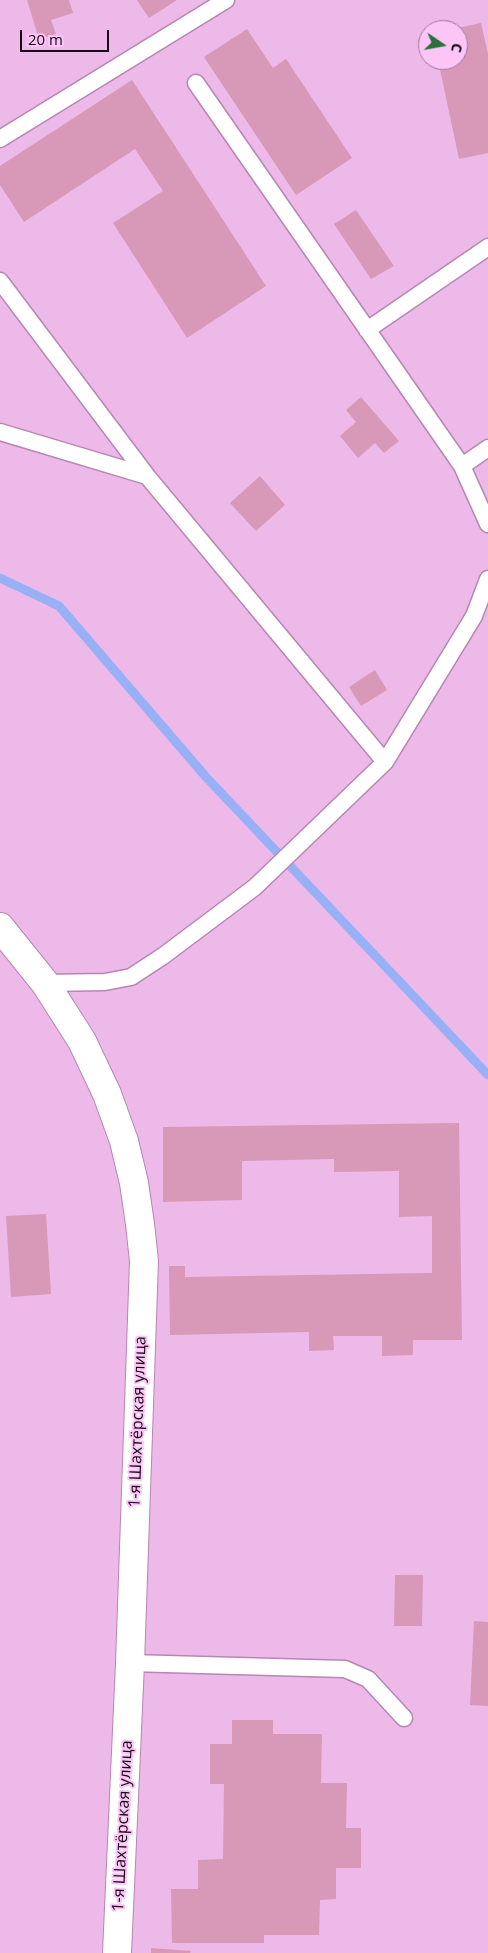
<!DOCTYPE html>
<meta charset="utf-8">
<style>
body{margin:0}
#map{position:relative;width:488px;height:1953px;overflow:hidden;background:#edb9e9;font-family:"Open Sans",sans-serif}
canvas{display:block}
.north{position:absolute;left:418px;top:20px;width:50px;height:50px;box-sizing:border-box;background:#fbc6f6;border:1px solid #a0799c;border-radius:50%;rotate:102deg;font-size:14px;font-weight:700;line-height:20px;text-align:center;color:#170616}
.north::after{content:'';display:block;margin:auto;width:18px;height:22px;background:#2b703c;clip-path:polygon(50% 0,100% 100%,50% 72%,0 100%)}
.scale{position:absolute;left:20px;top:30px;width:89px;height:22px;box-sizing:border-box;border:2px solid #170616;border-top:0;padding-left:6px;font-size:15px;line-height:18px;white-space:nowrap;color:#170616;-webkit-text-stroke:4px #fbc6f6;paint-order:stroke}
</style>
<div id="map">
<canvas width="488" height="1953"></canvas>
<div class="north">С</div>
<div class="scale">20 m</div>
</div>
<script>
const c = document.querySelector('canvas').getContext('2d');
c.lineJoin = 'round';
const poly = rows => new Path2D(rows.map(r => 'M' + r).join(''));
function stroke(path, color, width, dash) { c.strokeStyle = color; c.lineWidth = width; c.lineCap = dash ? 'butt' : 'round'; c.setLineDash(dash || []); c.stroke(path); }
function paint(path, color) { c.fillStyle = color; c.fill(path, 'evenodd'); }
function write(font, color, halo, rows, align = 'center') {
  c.font = font + ' "Open Sans",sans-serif'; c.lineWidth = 4; c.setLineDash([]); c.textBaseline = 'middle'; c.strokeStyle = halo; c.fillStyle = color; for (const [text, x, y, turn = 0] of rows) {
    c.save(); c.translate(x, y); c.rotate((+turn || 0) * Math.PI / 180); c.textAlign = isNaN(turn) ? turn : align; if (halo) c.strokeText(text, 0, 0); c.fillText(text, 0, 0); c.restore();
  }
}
stroke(poly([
 [0,578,59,606,206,777,488,1075]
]), '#97b0f6', 9);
paint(poly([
 [27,0,69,0,73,13,51,20,56,34,39,39],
 [137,0,177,0,149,18],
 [481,23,488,54,488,153,459,159,438,60,458,60,458,30,453,29],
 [247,29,273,68,286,59,352,158,296,195,204,57],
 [132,80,266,286,187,338,113,223,163,191,135,149,24,222,0,185,0,166],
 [356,210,394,266,371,279,334,224],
 [361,397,399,441,384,453,375,443,358,458,340,436,356,422,346,410],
 [260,476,285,505,256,531,230,503],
 [375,670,387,690,361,706,349,687],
 [459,1123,462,1340,413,1340,413,1355,382,1356,382,1336,333,1336,334,1350,309,1351,309,1332,170,1335,169,1266,185,1266,185,1277,432,1273,432,1216,399,1217,399,1171,334,1172,334,1159,242,1161,242,1200,163,1202,163,1127],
 [46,1214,51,1294,11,1297,6,1216],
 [395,1575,423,1575,422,1626,394,1626],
 [474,1621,488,1622,488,1706,470,1705],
 [232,1720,273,1720,273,1734,322,1734,321,1783,347,1783,346,1828,361,1828,361,1868,336,1868,336,1899,320,1900,319,1935,264,1935,264,1943,172,1943,171,1889,198,1889,198,1860,223,1859,224,1784,210,1784,210,1744,232,1744],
 [151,1948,191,1951,190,1953,151,1953]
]), '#d898b7');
const lane = poly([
 [196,83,462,466,488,524],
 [0,139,226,0],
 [0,281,147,476,385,762],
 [367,330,488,247],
 [0,432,147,476],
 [462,466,488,448],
 [45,983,105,982,131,977,163,956,255,887,385,762,474,616,488,579],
 [130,1663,345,1669,368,1679,404,1718]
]);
const secondary = poly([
 [0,927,45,983,82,1041,107,1094,124,1141,134,1183,140,1224,144,1261,130,1663,117,1953]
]);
stroke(lane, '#b786b4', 19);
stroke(secondary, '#b786b4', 30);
stroke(lane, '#fff', 16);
stroke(secondary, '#fff', 28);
write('16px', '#170616', '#fbc6f6', [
 ["1-я Шахтёрская улица",138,1422,-88],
 ["1-я Шахтёрская улица",123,1826,-87]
]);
</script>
